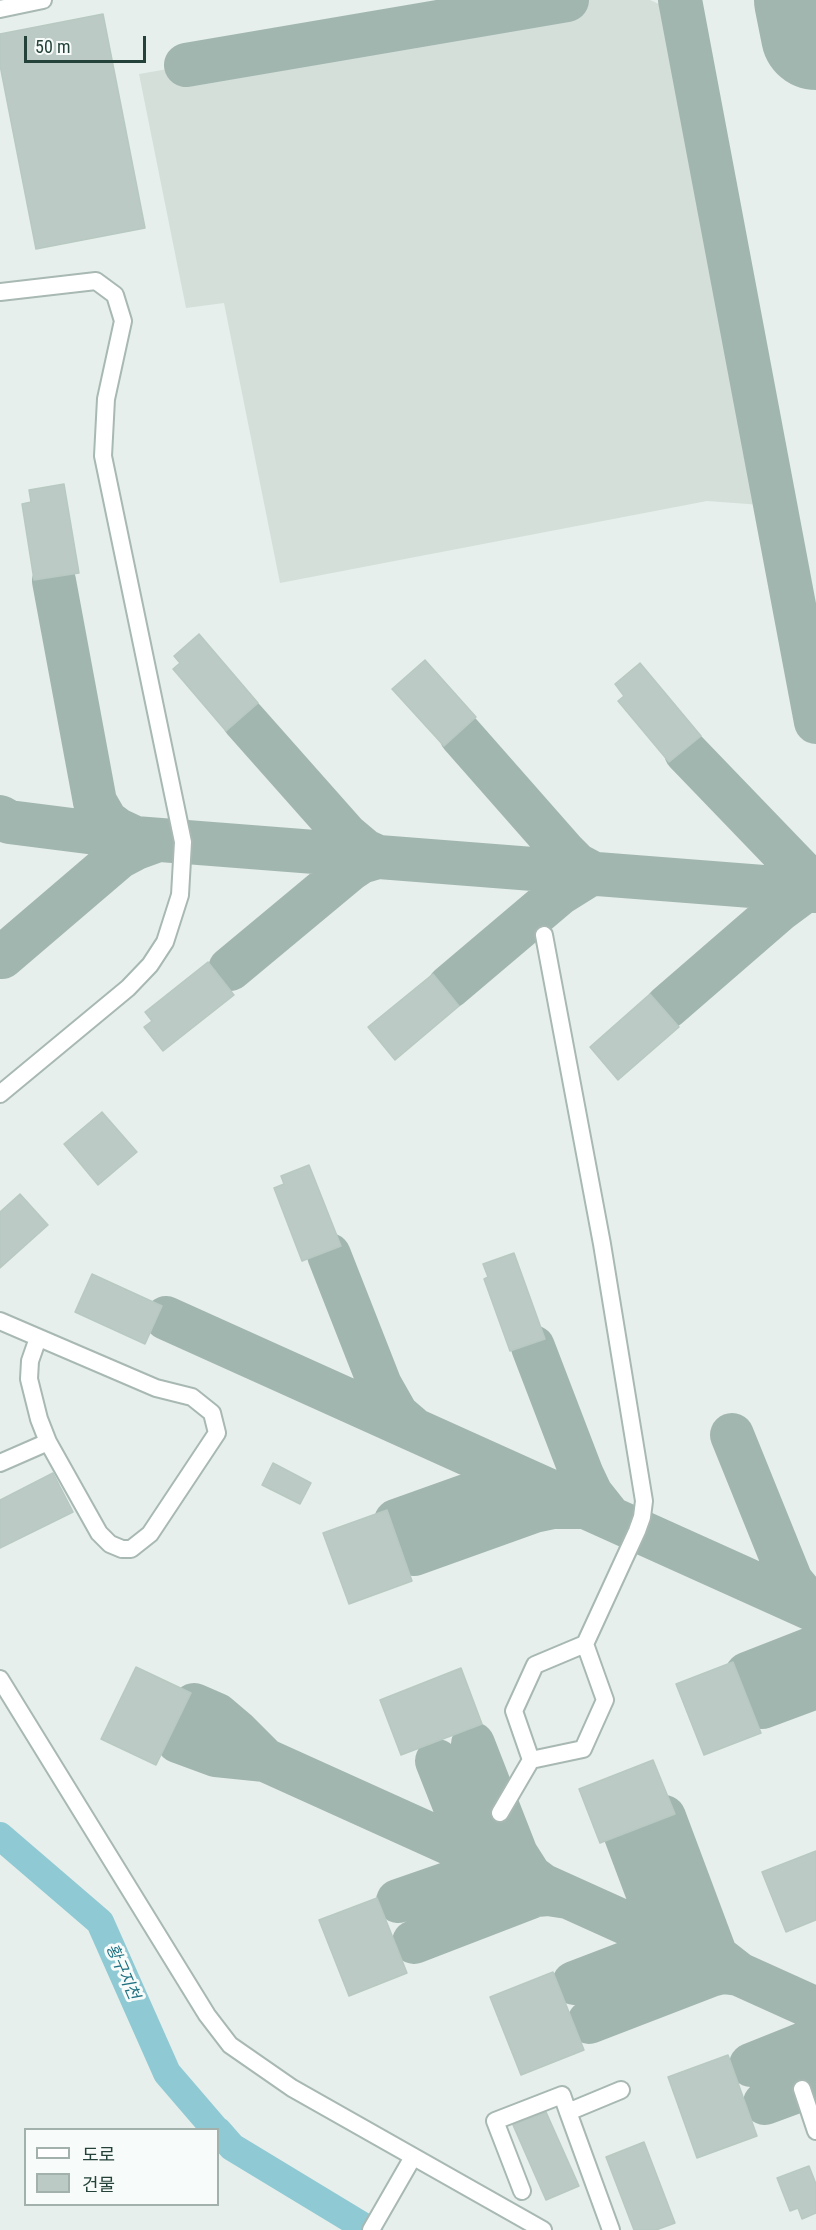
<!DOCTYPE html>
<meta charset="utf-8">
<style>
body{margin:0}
#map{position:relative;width:816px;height:2230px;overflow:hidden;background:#e6efeb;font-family:"Roboto Condensed","Noto Sans KR",sans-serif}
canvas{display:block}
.legend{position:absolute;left:24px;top:2128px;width:195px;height:78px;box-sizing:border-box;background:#f7fbf9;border:2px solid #a3b1ad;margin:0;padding:8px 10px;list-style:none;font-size:18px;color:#24423a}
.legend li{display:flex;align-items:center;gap:12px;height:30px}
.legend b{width:30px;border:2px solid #a3b1ad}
.scale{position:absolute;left:24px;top:36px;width:122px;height:27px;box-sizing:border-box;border:3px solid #24423a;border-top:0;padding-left:8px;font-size:18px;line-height:21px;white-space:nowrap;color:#24423a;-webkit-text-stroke:4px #f7fbf9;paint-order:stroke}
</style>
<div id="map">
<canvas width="816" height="2230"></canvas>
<ul class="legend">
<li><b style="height:8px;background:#fff"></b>도로</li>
<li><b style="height:16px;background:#bbcac4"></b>건물</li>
</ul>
<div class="scale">50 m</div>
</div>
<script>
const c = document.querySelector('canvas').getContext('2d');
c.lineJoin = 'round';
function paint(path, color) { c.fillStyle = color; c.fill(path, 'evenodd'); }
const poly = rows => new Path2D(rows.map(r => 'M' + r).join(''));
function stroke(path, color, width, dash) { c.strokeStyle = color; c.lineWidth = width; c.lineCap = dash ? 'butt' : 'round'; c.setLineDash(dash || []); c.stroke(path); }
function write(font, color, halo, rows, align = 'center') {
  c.font = font + ' "Roboto Condensed","Noto Sans KR",sans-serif'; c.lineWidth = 6; c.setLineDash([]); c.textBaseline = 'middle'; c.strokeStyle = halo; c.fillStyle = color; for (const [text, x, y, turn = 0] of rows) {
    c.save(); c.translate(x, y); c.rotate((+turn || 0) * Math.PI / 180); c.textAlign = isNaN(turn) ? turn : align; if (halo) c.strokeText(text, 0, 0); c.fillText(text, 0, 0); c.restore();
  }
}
paint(poly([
 [567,0,650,0,683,15,775,506,707,501,280,583,224,303,186,308,139,74]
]), '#d4dfda');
stroke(poly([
 [0,1836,100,1922,167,2073,216,2130],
 [218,2131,232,2147,369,2230]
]), '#8ec9d4', 28);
stroke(poly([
 [680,0,816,722],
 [186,65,567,0],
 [54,581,95,802,106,821,118,830,135,838],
 [686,752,816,887],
 [0,817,9,822,135,838,816,891],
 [2,957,119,857,136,848,158,840],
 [230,969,349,870,361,862,378,857,365,851,346,835,244,720],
 [449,987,560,893,592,873,577,865,564,852,461,735],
 [667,1007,779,910,806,890],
 [329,1255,380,1385,397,1415,411,1427],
 [166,1318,816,1611],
 [533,1347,582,1475,591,1494,610,1518],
 [732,1435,791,1581,816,1611],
 [396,1521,466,1496,483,1494,542,1497],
 [414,1554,534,1511,553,1507,586,1507],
 [747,1674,816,1647],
 [194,1705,217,1715,237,1732,265,1760,816,2009],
 [762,1707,816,1687],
 [178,1741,216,1755,265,1760],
 [473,1744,516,1854,530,1876,542,1885],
 [437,1761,469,1842,482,1858],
 [398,1901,473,1875,499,1871,512,1872],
 [414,1942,536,1895,548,1894,568,1897],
 [574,1983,650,1954,685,1950,667,1936,660,1926,625,1833],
 [589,2022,711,1975,723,1972,739,1974,716,1956,664,1817],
 [751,2065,816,2039],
 [765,2103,816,2084]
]), '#a2b6b0', 44);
stroke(poly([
 [809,0,816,35]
]), '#a2b6b0', 110);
const building = poly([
 [103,14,145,228,36,249,0,65,0,34,103,14],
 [64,484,79,573,34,580,22,504,31,502,29,490,64,484],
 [199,634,258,703,226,731,173,669,180,663,174,656,199,634],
 [425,660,476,717,444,746,392,689,425,660],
 [640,663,701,736,669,762,618,701,624,696,615,684,640,663],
 [208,962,234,995,163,1051,144,1027,152,1021,145,1012,208,962],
 [433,974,459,1006,395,1060,368,1027,433,974],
 [650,994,679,1027,618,1080,590,1047,650,994],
 [102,1112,137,1152,98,1185,64,1144,102,1112],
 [309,1165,341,1246,302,1261,274,1188,284,1184,281,1176,309,1165],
 [20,1194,48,1225,0,1268,0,1212,20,1194],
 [514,1253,545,1339,510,1351,484,1279,488,1277,483,1264,514,1253],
 [92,1274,162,1306,145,1344,75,1312,92,1274],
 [273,1463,311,1483,300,1504,262,1485,273,1463],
 [53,1473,73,1512,0,1548,0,1500,53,1473],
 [387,1510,412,1581,349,1604,323,1533,387,1510],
 [733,1662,761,1733,704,1755,676,1684,733,1662],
 [136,1667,191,1693,156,1765,101,1739,136,1667],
 [461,1668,482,1724,401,1755,380,1700,461,1668],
 [653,1760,675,1814,600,1843,579,1789,653,1760],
 [816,1851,816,1920,786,1932,762,1872,816,1851],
 [377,1898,407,1973,349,1996,319,1920,377,1898],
 [553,1972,584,2050,521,2075,490,1997,553,1972],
 [728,2055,757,2136,697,2158,668,2077,728,2055],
 [546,2112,579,2186,546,2200,513,2125,546,2112],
 [644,2142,675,2223,656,2230,634,2230,606,2157,644,2142],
 [809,2166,816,2184,816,2213,802,2219,798,2208,790,2211,777,2178,809,2166]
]);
paint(building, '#bbcac4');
stroke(building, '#b8c9c2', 1.5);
const minor = poly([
 [0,9,43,0],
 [0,292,96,281,115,295,123,321,106,399,103,456,183,842,180,895,165,942,150,965,128,988,0,1094],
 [0,1321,156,1388,192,1397,212,1413,217,1433,150,1534,131,1549,122,1549,110,1544,99,1533,48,1442,39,1419,29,1379,30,1361,38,1338],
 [0,1463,48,1442],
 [0,1679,207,2015,230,2045,292,2088,543,2230],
 [531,1760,583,1749,605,1700,585,1644],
 [500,1813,531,1760,514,1711,535,1665,585,1644,637,1531,642,1517,644,1501,602,1244,544,935],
 [802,2089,816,2131],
 [522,2191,495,2121,562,2095,568,2112],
 [371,2230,413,2157],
 [611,2230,568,2112,621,2090]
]);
stroke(minor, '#a8b8b2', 20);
stroke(minor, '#fff', 16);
write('italic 16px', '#1c6f80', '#f7fbf9', [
 ["황구지천",122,1972,66]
]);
</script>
